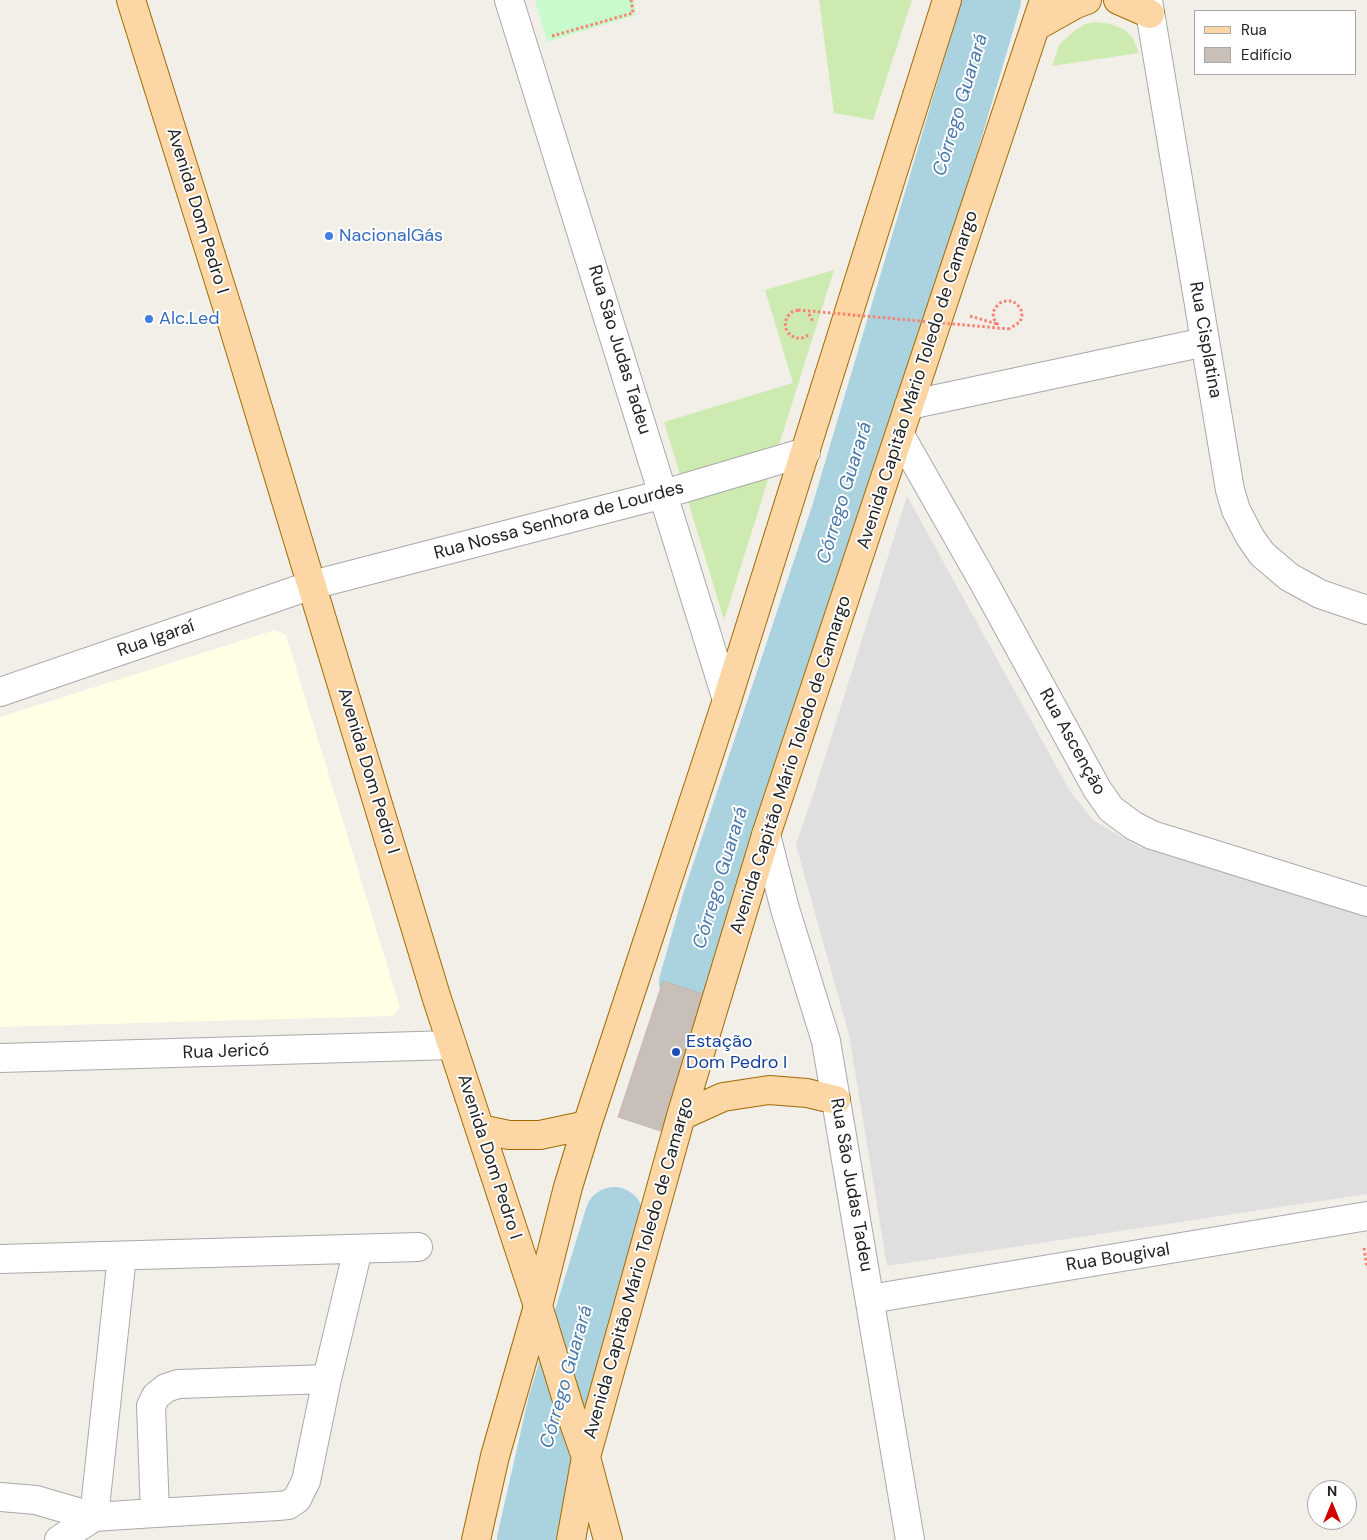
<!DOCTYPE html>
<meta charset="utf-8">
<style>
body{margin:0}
#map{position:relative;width:1367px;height:1540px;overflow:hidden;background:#f2efe9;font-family:"DM Sans",sans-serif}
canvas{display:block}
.legend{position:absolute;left:1194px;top:10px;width:162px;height:65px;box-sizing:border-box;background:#fff;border:1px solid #a7a7a7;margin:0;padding:6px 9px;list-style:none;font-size:15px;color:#222}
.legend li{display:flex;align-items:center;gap:10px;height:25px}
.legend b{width:25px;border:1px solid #a7a7a7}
.north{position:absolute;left:1307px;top:1480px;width:50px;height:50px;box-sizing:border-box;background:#fff;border:1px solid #a7a7a7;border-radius:50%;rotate:0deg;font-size:14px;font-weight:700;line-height:20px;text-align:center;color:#222}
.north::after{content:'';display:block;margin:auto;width:18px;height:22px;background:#d40000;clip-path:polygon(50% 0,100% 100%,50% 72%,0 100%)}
</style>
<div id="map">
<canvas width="1367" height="1540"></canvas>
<ul class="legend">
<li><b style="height:6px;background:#fcd6a4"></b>Rua</li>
<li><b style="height:14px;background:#c7bfb8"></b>Edifício</li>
</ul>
<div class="north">N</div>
</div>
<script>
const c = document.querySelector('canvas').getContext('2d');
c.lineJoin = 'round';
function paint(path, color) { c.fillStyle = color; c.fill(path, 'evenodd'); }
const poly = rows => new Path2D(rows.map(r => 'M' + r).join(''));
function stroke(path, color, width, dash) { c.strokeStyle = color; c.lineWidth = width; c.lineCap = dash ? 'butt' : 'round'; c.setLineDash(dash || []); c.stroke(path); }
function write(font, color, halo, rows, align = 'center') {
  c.font = font + ' "DM Sans",sans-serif'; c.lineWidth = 4; c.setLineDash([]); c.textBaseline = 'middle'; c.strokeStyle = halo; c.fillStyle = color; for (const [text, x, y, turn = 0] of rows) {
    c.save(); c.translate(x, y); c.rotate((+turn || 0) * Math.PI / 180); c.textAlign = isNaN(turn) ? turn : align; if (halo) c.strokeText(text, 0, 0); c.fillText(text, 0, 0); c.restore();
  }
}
paint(poly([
 [907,496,1070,791,1093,820,1139,847,1367,912,1367,1194,887,1266,849,1035,796,845,814,792]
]), '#e0dfdf');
paint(poly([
 [275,630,286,635,400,1007,393,1016,0,1027,0,717]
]), '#ffffe5');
paint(poly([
 [819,0,912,0,873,120,834,113],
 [1096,22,1111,24,1125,30,1133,38,1139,53,1052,66,1059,45,1074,31,1085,24],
 [834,270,724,620,664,422,793,383,765,290]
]), '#cdebb0');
paint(poly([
 [535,0,634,0,636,15,547,42]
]), '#c8facc');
stroke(poly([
 [688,983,711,902,840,514,992,0],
 [526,1540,557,1403,614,1216]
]), '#aad3df', 58);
const building = poly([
 [663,981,709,996,664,1132,618,1117,663,981]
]);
paint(building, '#c7bfb8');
stroke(building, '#c4b6ab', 1);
const minor = poly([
 [509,0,727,700],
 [1148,0,1230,490,1236,510,1250,537,1262,554,1289,577,1320,594,1367,610],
 [909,405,1205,342],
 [900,435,983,581,1097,789,1111,809,1134,826,1152,835,1367,902],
 [0,692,312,585,664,494,806,452],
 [766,835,785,909,826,1041,910,1540],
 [0,1058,452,1045],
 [0,1259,418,1247],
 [870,1299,1367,1216],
 [0,1497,36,1500,94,1517,155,1513,278,1506,288,1505,297,1499,306,1481,327,1379,358,1249],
 [155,1513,151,1406,156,1396,166,1388,178,1384,327,1379],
 [59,1540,94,1517,122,1256]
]);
const major = poly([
 [131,0,234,329,437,999,538,1306,575,1426,586,1457,608,1540],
 [1118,0,1150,14],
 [1035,27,1076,4,1087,0],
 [681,1116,723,1097,769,1090,807,1093,836,1100],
 [480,1129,509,1135,540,1135,587,1125],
 [476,1540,495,1456,538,1306,568,1187,587,1125,727,700,947,0],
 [571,1540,586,1457,681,1116,766,835,1044,0]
]);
stroke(minor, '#a9a9a9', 30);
stroke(major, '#a06b00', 30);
stroke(poly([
 [552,36,633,13,631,0],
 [798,310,792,312,787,317,785,323,786,329,790,335,796,338,802,338,809,335],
 [809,314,813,322],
 [970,316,997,324],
 [998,325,994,319,993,313,995,308,1000,303,1006,301,1012,301,1017,304,1021,310,1022,316,1020,322,1009,329],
 [1364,1248,1367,1268]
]), '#fa8072', 3, [2.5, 2.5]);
stroke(minor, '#fff', 28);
stroke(major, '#fcd6a4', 28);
stroke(poly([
 [798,310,1009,329]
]), '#fa8072', 3, [2.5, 2.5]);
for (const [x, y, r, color] of [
 [329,236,5,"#3f7fe0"],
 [149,319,5,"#3f7fe0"],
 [676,1052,5,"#1a4fb4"]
]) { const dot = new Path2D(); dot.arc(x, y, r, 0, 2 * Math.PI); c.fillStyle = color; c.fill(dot); stroke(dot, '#fff', 2); }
write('18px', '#222', '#fff', [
 ["Avenida Dom Pedro I",197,211,73],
 ["Rua Cisplatina",1205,340,80],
 ["Rua São Judas Tadeu",619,350,73],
 ["Avenida Capitão Mário Toledo de Camargo",918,380,-72],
 ["Rua Nossa Senhora de Lourdes",559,521,-15],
 ["Rua Igaraí",156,639,-19],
 ["Rua Ascenção",1072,742,61],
 ["Avenida Capitão Mário Toledo de Camargo",791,765,-72],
 ["Avenida Dom Pedro I",368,771,73],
 ["Rua Jericó",226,1052,-2],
 ["Avenida Dom Pedro I",489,1157,72],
 ["Rua São Judas Tadeu",851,1185,80],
 ["Rua Bougival",1118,1258,-9],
 ["Avenida Capitão Mário Toledo de Camargo",639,1268,-74]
]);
write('18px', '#366cbe', '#fff', [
 ["NacionalGás",339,236],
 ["Alc.Led",159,319]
], 'left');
write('18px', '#164399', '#fff', [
 ["Estação",686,1042],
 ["Dom Pedro I",686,1063]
], 'left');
write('italic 19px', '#4a7aab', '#fff', [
 ["Córrego Guarará",961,105,-73],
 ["Córrego Guarará",845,493,-73],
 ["Córrego Guarará",721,878,-73],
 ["Córrego Guarará",567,1377,-74]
]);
</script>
